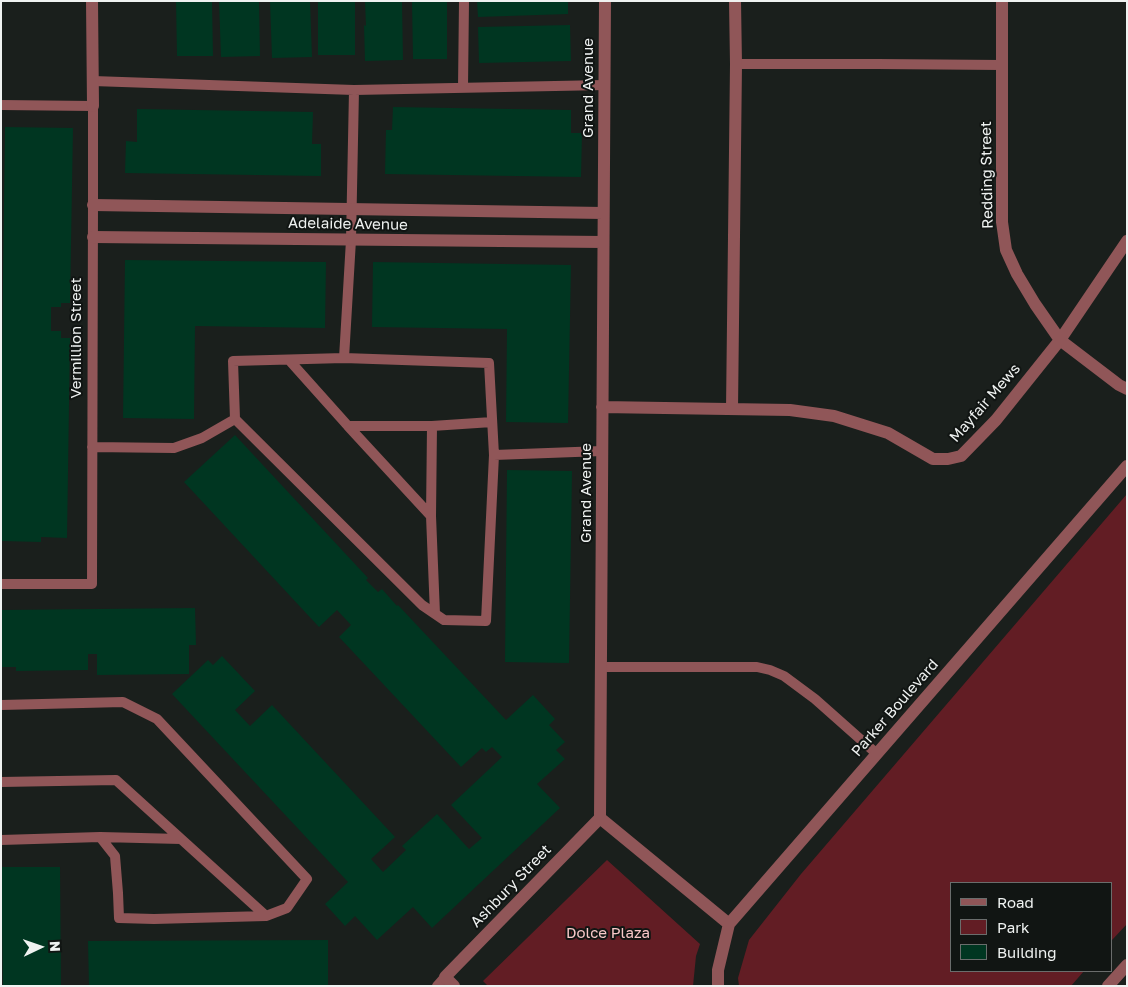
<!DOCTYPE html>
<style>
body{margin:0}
#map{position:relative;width:1128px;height:987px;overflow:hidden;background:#1a1f1c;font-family:"Golos Text",sans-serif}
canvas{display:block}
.frame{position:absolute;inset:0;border:2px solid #eff2f1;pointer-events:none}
.legend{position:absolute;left:950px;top:882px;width:162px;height:90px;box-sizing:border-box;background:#111513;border:1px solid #6a6d6c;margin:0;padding:6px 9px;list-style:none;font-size:15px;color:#eff2f1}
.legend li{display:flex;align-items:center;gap:10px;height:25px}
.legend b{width:25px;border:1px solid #6a6d6c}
.north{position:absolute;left:15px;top:922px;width:50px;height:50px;-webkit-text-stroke:4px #111513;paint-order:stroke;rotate:87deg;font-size:14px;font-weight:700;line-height:20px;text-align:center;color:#eff2f1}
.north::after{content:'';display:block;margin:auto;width:18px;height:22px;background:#eff2f1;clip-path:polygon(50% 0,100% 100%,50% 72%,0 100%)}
</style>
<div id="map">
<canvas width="1128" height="987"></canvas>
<div class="frame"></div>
<ul class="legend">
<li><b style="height:6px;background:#905658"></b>Road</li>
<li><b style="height:14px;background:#621d24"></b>Park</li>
<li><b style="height:14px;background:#003621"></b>Building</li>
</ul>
<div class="north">N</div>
</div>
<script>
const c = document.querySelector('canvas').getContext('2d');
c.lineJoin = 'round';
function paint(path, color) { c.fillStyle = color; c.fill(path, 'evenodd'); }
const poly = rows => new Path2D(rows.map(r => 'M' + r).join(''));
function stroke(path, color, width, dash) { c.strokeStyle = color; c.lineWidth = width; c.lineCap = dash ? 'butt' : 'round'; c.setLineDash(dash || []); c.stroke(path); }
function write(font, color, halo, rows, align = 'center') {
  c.font = font + ' "Golos Text",sans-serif'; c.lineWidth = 4; c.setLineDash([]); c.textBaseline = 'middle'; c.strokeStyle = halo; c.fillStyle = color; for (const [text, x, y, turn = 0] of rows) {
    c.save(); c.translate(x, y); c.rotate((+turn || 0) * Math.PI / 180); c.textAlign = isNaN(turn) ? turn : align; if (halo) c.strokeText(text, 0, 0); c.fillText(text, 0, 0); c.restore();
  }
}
paint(poly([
 [1127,494,1127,924,1112,940,1112,883,952,883,952,971,1084,971,1071,986,739,986,738,978,749,940,801,874],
 [607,860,700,944,696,956,693,986,488,986,483,981]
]), '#621d24');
paint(poly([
 [176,1,212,1,213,56,177,56],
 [219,1,259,1,260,56,221,57],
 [270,1,310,1,312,57,272,58],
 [318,1,355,1,355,55,318,55],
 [365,1,402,1,403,60,365,61,364,25,366,26],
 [412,1,447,1,447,59,413,59],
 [477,1,568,1,568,14,478,17],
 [570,25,571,61,479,63,478,27],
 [393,107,571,110,571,133,582,133,581,177,385,174,386,130,392,130],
 [137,109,313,112,312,144,321,144,321,176,125,173,126,141,137,142],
 [5,127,73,128,70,303,61,303,61,307,51,307,51,331,61,331,61,338,70,338,67,538,41,537,41,542,1,541,1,431],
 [125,260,326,262,325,328,195,326,194,419,123,418],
 [373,262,571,265,568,423,506,422,507,329,372,327],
 [235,435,368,578,366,580,378,592,382,589,397,606,398,605,506,720,533,695,555,719,549,725,565,742,556,750,565,759,537,784,560,808,432,928,413,907,377,940,355,916,345,926,325,904,348,882,172,694,208,660,213,665,222,656,255,691,235,710,250,726,272,705,395,837,371,859,383,872,406,850,402,846,437,814,469,849,482,838,451,805,502,757,492,747,486,752,482,748,461,767,339,637,351,625,337,610,319,627,184,482],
 [507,470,572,471,569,663,505,662],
 [195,608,196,645,189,645,189,674,97,675,97,654,88,654,88,670,16,671,16,667,2,667,1,610],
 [1,867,60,867,61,986,3,986],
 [328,940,328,986,89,986,88,941]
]), '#003621');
stroke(poly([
 [736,64,878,64,1002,65],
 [93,81,354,90,605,85],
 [463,87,464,1],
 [1,105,93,106,93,205,92,584,1,584],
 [344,358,351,240,354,90],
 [289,360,348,426,432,426,492,422],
 [235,419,233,361,344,358,489,363,494,455],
 [348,426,431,516,435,614],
 [92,447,174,448,202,438,235,419,422,605,444,620,486,621,494,455,602,451],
 [431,516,432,426],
 [601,667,757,667,770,670,784,676,815,699,877,754],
 [1,705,123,702,157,719,307,879,287,908,266,916,154,919,119,918,118,893,115,856,100,837,1,840],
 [1,782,116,780,266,916],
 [100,837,181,839],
 [437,986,445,977]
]), '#905658', 10);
stroke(poly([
 [92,1,93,106],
 [605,1,600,818,729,924],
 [1002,1,1002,222,1006,250,1017,274,1035,304,1060,340,1119,385,1127,389],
 [93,205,603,213],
 [93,237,603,242],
 [602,407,790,410,834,416,888,433,933,459,948,459,961,456,996,420,1060,340,1127,241],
 [732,409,736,64,735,1],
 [454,986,445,977,600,818],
 [718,986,718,970,729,924,1127,466]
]), '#905658', 12);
stroke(poly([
 [1108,986,1127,965]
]), '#905658', 12);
write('15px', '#eff2f1', '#111513', [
 ["Grand Avenue",588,88,-90],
 ["Redding Street",987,175,-91],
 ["Adelaide Avenue",348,224,1],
 ["Vermillion Street",76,338,-90],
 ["Mayfair Mews",985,403,-49],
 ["Grand Avenue",586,493,-90],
 ["Parker Boulevard",895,708,-49],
 ["Ashbury Street",511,886,-46]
]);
write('15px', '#f9c8c8', '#111513', [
 ["Dolce Plaza",608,933]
]);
</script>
